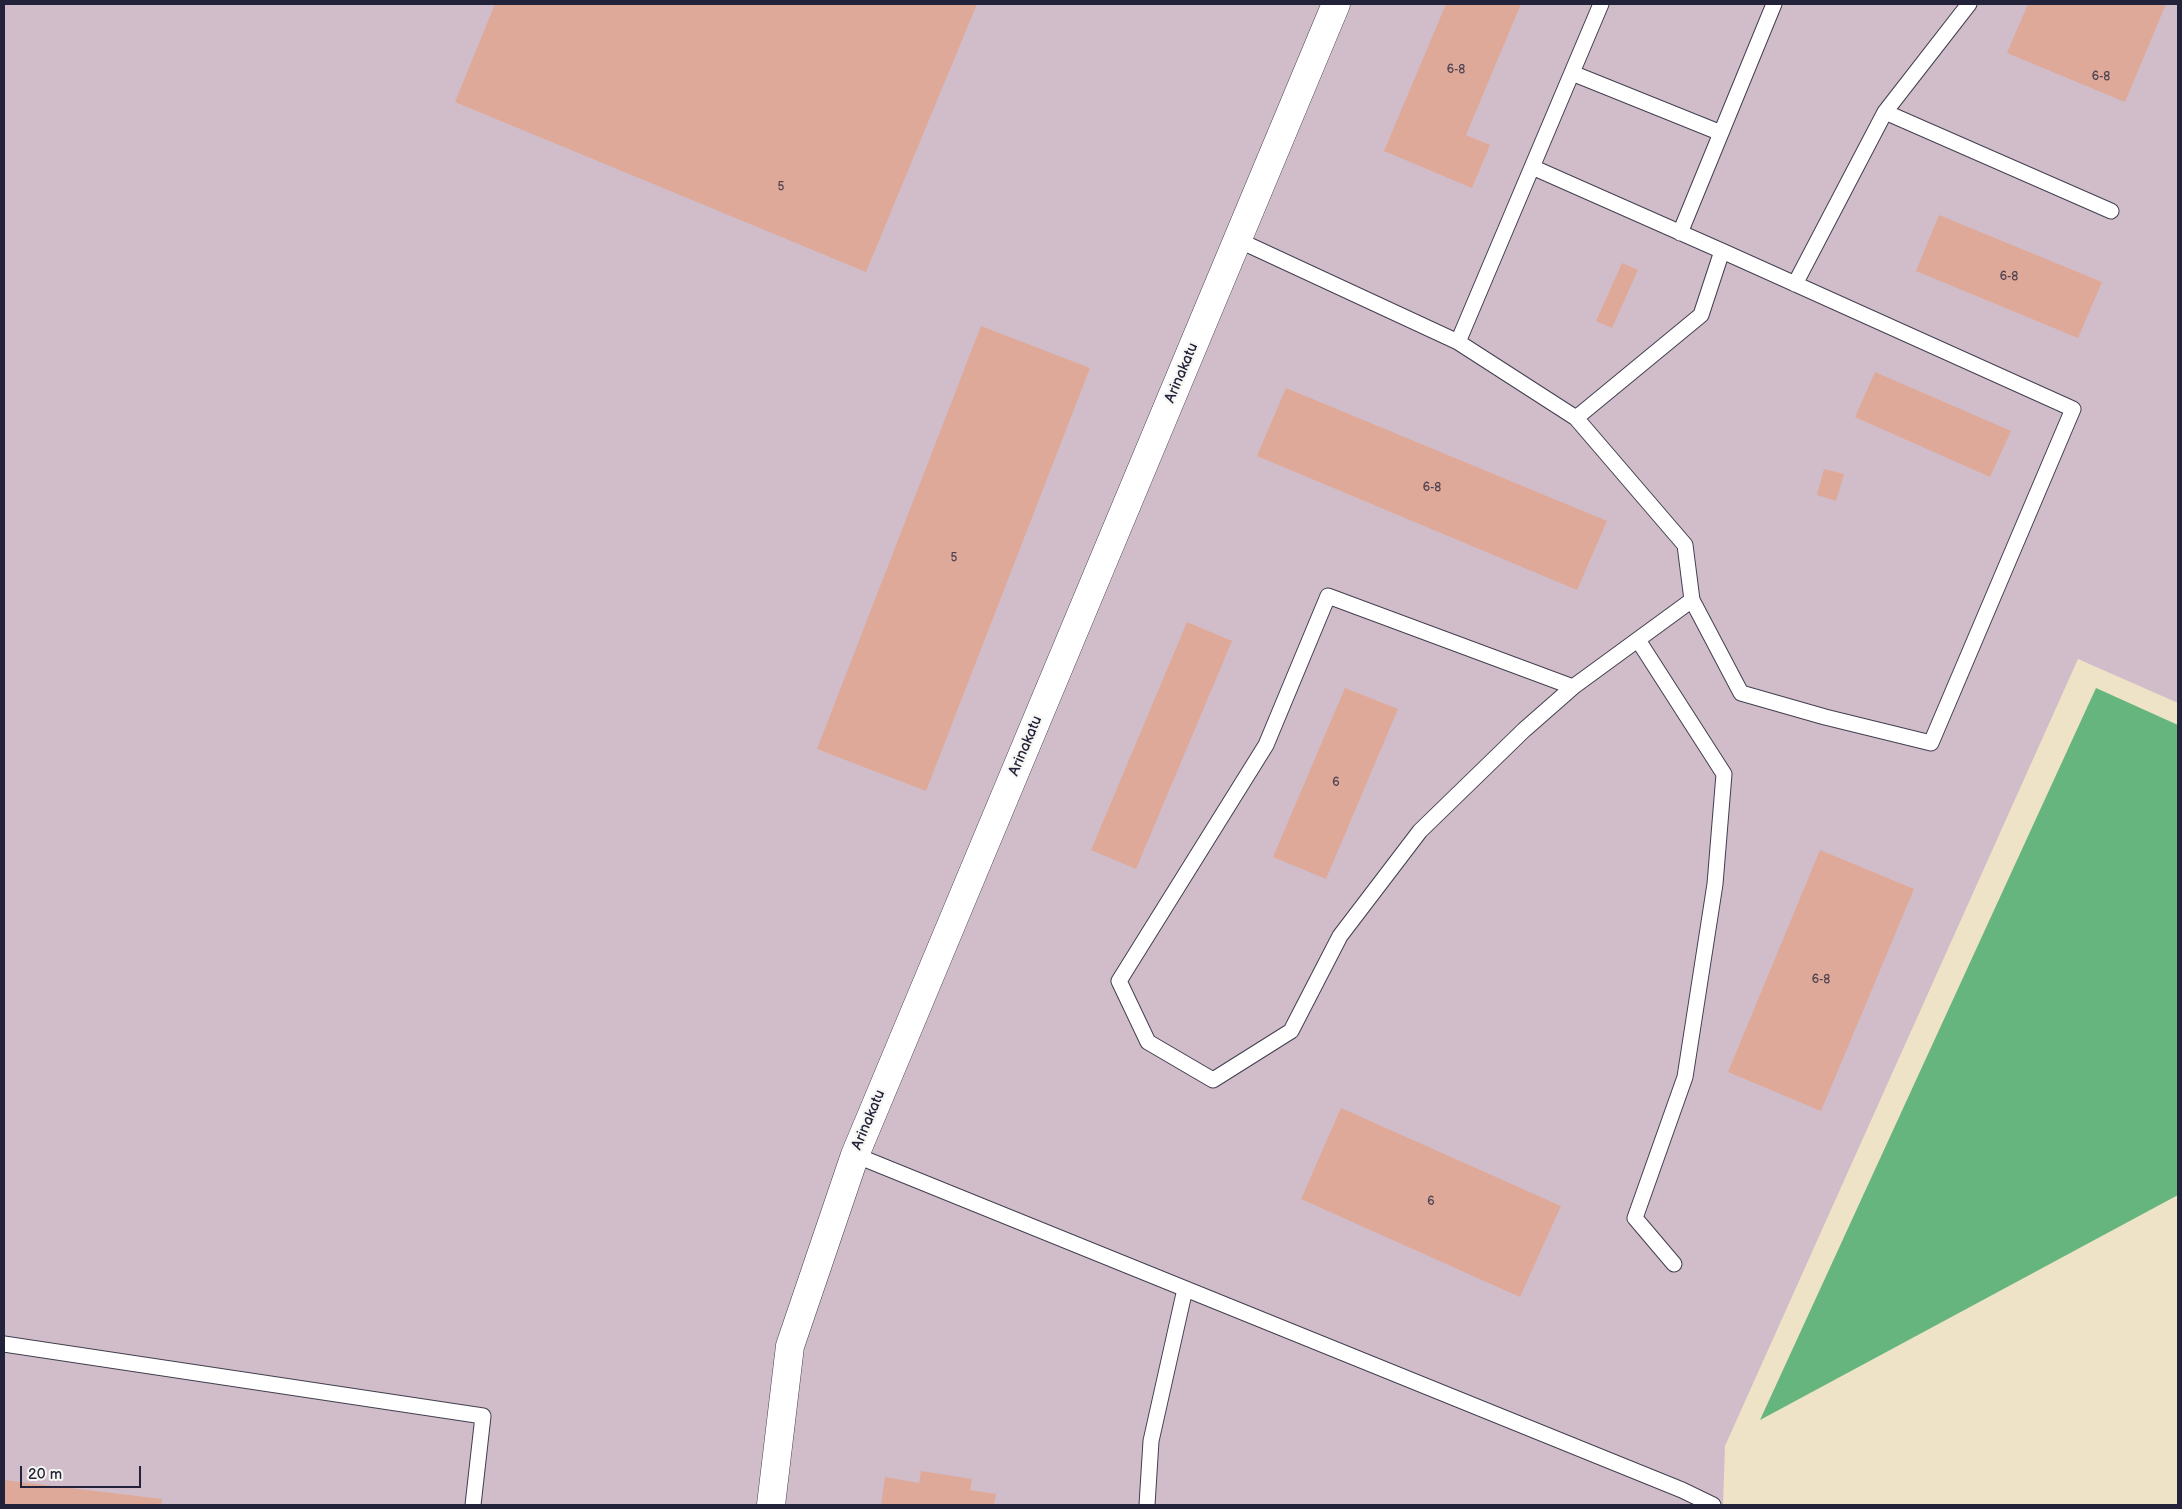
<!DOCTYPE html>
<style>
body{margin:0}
#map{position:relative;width:2182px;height:1509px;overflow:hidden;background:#eee3c7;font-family:"Balsamiq Sans",sans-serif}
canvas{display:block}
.frame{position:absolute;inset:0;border:5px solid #22223b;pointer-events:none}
.scale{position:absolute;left:20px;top:1466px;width:121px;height:22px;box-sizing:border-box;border:2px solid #22223b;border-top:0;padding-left:6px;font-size:15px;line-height:18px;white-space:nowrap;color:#22223b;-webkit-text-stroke:4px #f6f6f2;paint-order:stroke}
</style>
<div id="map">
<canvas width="2182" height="1509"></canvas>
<div class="frame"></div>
<div class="scale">20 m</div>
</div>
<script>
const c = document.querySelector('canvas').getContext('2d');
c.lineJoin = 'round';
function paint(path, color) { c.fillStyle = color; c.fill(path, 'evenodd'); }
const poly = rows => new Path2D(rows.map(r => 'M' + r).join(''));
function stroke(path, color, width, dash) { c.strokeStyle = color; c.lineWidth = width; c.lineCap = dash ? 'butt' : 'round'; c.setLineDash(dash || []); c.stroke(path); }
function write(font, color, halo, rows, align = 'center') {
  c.font = font + ' "Balsamiq Sans",sans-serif'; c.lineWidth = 4.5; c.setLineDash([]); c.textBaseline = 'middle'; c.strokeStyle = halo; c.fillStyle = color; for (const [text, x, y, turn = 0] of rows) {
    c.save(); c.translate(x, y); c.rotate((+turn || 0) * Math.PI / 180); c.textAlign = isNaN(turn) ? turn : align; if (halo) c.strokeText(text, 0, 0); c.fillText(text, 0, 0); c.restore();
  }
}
paint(poly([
 [4,4,2178,4,2178,703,2078,659,1725,1446,1723,1505,4,1505]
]), '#d1bdc9');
paint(poly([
 [2096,688,2178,725,2178,1195,1760,1420]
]), '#67b57e');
paint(poly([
 [495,4,977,4,866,272,455,102],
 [1446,4,1521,4,1466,135,1490,145,1472,188,1384,151],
 [2028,4,2166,4,2125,102,2007,53],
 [1939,215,2102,282,2078,338,1916,271],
 [1622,263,1638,270,1612,328,1596,321],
 [981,326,1090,368,926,791,817,749],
 [1875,372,2011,431,1990,477,1855,417],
 [1286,388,1607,521,1577,590,1257,456],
 [1824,469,1844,474,1836,501,1817,495],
 [1187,622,1232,641,1136,869,1091,850],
 [1345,688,1398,709,1326,879,1273,857],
 [1820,850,1914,889,1821,1111,1728,1072],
 [1341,1108,1561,1206,1520,1297,1301,1199],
 [921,1471,972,1479,970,1490,996,1494,994,1505,881,1505,885,1477,919,1483],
 [4,1480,162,1499,161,1505,4,1505]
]), '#dea998');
const lane = poly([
 [1572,73,1721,133],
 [1885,112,2111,211],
 [1532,167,1722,251,1701,315,1576,418],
 [1680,233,1774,4],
 [1238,240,1458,342,1576,418,1685,545,1692,600,1573,687,1524,730,1420,831,1340,936,1291,1031,1213,1080,1148,1042,1119,981,1266,745,1328,596,1573,687],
 [1795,284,1885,112,1969,4],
 [1458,342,1601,4],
 [1692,600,1741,693,1825,717,1931,743,2073,409,1722,251],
 [1638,640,1724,774,1715,884,1685,1077,1635,1218,1674,1264],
 [855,1155,1682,1490,1713,1505],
 [4,1344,483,1416,473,1505],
 [1147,1505,1151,1441,1185,1289]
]);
const street = poly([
 [771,1505,790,1346,855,1155,1336,4]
]);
stroke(lane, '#413f50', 17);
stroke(street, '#413f50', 29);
stroke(lane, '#fff', 15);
stroke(street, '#fff', 28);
write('12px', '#514452', null, [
 ["6-8",1456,70],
 ["6-8",2101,77],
 ["5",781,187],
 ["6-8",2009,277],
 ["6-8",1432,488],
 ["5",954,558],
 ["6",1336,783],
 ["6-8",1821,980],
 ["6",1431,1202]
]);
write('15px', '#22223b', '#f6f6f2', [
 ["Arinakatu",1182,373,-67],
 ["Arinakatu",1026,746,-67],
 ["Arinakatu",869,1120,-67]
]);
</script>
